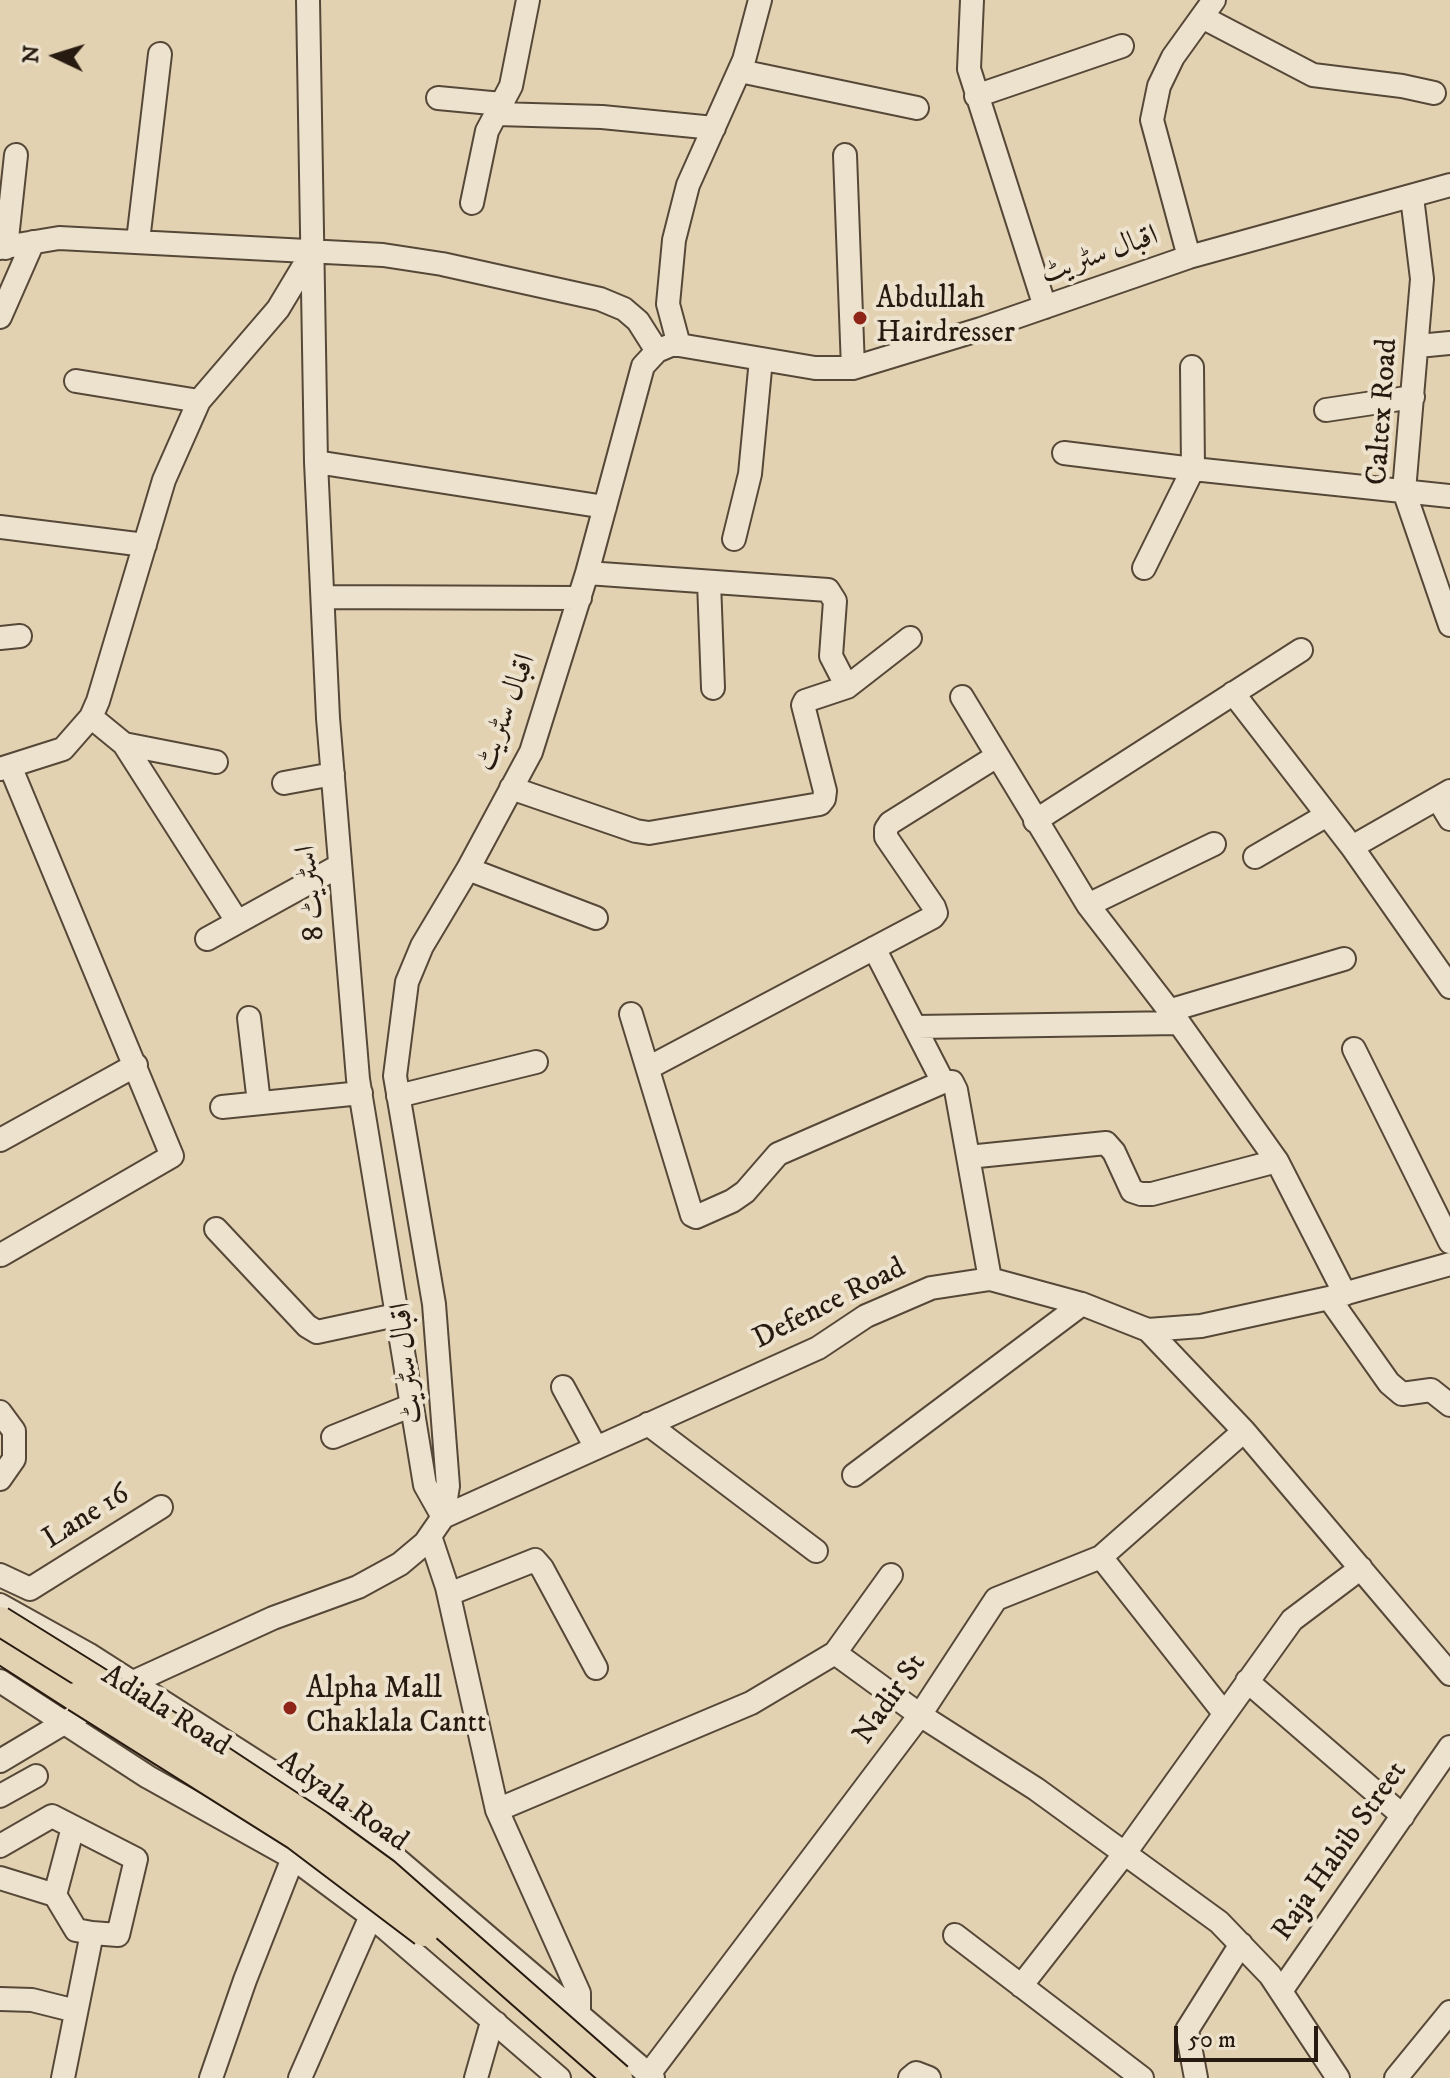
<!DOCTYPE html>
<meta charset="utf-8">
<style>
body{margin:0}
#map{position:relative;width:1450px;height:2078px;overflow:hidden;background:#e3d2b2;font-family:"IM FELL DW Pica",serif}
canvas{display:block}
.north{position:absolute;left:16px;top:16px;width:80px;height:80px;-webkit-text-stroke:6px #ede2cd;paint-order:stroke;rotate:274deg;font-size:22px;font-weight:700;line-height:32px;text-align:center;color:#271a10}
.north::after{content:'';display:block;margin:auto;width:28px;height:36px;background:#271a10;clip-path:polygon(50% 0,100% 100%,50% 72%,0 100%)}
.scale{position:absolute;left:1174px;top:2026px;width:144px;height:36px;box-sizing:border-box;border:4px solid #271a10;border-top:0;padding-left:10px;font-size:24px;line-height:28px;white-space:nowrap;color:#271a10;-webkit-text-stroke:6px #ede2cd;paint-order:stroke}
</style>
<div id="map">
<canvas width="1450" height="2078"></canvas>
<div class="north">N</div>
<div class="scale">50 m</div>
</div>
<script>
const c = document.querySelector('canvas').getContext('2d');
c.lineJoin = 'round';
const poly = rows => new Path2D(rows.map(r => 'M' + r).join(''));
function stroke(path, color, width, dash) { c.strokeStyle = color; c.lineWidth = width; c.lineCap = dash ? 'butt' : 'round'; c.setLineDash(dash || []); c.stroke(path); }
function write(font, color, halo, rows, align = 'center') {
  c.font = font + ' "IM FELL DW Pica",Amiri,serif'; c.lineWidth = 8; c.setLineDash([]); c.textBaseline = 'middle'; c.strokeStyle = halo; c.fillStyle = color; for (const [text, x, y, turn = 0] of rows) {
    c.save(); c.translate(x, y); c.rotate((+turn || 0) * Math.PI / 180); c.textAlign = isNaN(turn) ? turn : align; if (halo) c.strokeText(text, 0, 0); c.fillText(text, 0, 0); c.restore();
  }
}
const minor = poly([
 [308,0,316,462,328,718,358,1079,425,1485,443,1517,818,1348,866,1316,931,1288,990,1279,1082,1304,1148,1330,1201,1326,1329,1298,1450,1264],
 [972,0,969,69,1045,307],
 [1202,17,1313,75,1402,86,1434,93],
 [740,71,917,108],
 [976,96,1122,46],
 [438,98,502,104],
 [497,114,602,117,714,128],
 [845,155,853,368],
 [1412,197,1422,279,1404,491,1450,625],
 [472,203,487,131,511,86,528,0],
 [138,241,160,54],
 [0,248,59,238,383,255,442,264,600,299,624,309,638,321,657,351],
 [6,248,16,155],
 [1189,257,1152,120,1159,86,1173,57,1214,0],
 [0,317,33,242],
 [679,345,668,304,674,240,688,185,744,60,760,0],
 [1418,346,1450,343],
 [76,381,199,401],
 [1326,410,1413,397],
 [1064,453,1193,469,1450,496],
 [316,462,605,507],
 [0,527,145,545],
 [734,539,750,474,761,359],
 [1144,568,1193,469,1192,367],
 [587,573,828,590,835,601,831,656,847,687,910,638],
 [709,582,713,688],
 [323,597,580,598],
 [0,638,20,636],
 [1233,693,1352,847,1450,987],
 [962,697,1088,905,1179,1023,1277,1161,1345,1294],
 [91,717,124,744,237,921],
 [124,744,216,762],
 [0,769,63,749,91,717,98,701,164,480,199,401,278,309,311,254],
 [284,783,333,774],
 [511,788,636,831,649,833,820,804,824,799,825,791,803,705,805,701,847,687],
 [1438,799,1450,819],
 [1035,821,1301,650],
 [1352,847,1450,791],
 [1255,857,1327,815],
 [468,869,596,918],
 [1088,905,1214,844],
 [207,939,339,866],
 [874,948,943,1082],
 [1168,1011,1344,959],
 [631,1014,692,1215,696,1217,732,1201,745,1192,778,1154,943,1082,952,1082,956,1090,990,1279],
 [249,1018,259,1103],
 [916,1027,1179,1023],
 [1354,1049,1450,1242],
 [648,1068,933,917,936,913,934,907,886,837,886,829,890,823,997,756],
 [398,1096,536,1062],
 [222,1107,361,1093],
 [0,1140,136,1065],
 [968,1157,1106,1143,1114,1152,1132,1191,1141,1194,1152,1194,1277,1161],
 [216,1229,307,1326,317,1332,396,1315],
 [1,1255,172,1156,10,766],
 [1329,1298,1389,1383,1402,1394,1431,1390,1450,1405],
 [1148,1330,1244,1431,1450,1674],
 [563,1387,596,1448],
 [0,1412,14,1431,14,1459,0,1479],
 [648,1424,816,1551],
 [333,1437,410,1406],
 [854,1475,1082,1304],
 [430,1536,447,1587,497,1810],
 [1101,1557,1224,1713],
 [0,1575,30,1589,161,1507],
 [449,1594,535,1560,542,1568,596,1668],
 [0,1605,88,1654,302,1791,392,1855,653,2078],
 [835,1653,920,1715,1036,1789,1219,1922,1270,1975,1338,2078],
 [0,1681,148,1777,293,1858,371,1916,559,2078],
 [1247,1681,1403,1816],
 [0,1761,131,1683,273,1618,358,1587,400,1564,425,1543,443,1517,448,1486,434,1304,395,1076,407,982,422,946,468,869,531,752,587,573,643,366,657,351,671,345,679,345,815,368,853,368,981,329,1189,257,1450,185],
 [0,1796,36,1776],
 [0,1846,52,1816,136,1859,118,1935,92,1933,63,2078],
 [0,1878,55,1895,76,1930,92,1933],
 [55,1895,73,1827],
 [955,1935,1142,2078],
 [1021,1986,1125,1853,1292,1620,1361,1568],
 [1281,1991,1450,1747],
 [0,1999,32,2000,76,2011],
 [579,2014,579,1993,497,1810,751,1703,835,1653,891,1575],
 [649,2074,920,1715,996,1599,1101,1557,1244,1431],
 [211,2078,245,1980,293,1858],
 [300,2078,371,1916],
 [476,2078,490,2029,496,2023],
 [910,2078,916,2073,929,2078],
 [1196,2078,1187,2030,1241,1944],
 [1396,2078,1450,2012]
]);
const major = poly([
 [0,1648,76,1697]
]);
stroke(minor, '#564838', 26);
stroke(major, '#271a10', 32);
stroke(minor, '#ede2cd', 22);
stroke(major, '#e3d2b2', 28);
const majorBridge = poly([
 [0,1621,172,1728,319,1825,385,1873,618,2078],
 [76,1697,297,1836,424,1932]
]);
stroke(majorBridge, '#271a10', 32, []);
stroke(majorBridge, '#e3d2b2', 28);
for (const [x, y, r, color] of [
 [860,318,8,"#8f2418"],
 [290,1708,8,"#8f2418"]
]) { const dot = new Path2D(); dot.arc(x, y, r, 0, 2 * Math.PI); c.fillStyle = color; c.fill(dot); stroke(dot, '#ede2cd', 3); }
write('30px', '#271a10', '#ede2cd', [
 ["اقبال سٹریٹ",1100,256,-19],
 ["Caltex Road",1384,412,-86],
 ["اقبال سٹریٹ",507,713,-69],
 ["اسٹریٹ 8",312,893,-95],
 ["Defence Road",830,1305,-27],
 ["اقبال سٹریٹ",408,1363,-95],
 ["Lane 16",87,1518,-32],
 ["Nadir St",891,1700,-55],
 ["Adiala Road",165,1712,32],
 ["Adyala Road",342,1803,35],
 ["Raja Habib Street",1341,1852,-55]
]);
write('30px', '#271a10', '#ede2cd', [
 ["Abdullah",876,301],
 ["Hairdresser",876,335],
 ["Alpha Mall",306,1691],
 ["Chaklala Cantt",306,1725]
], 'left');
</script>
